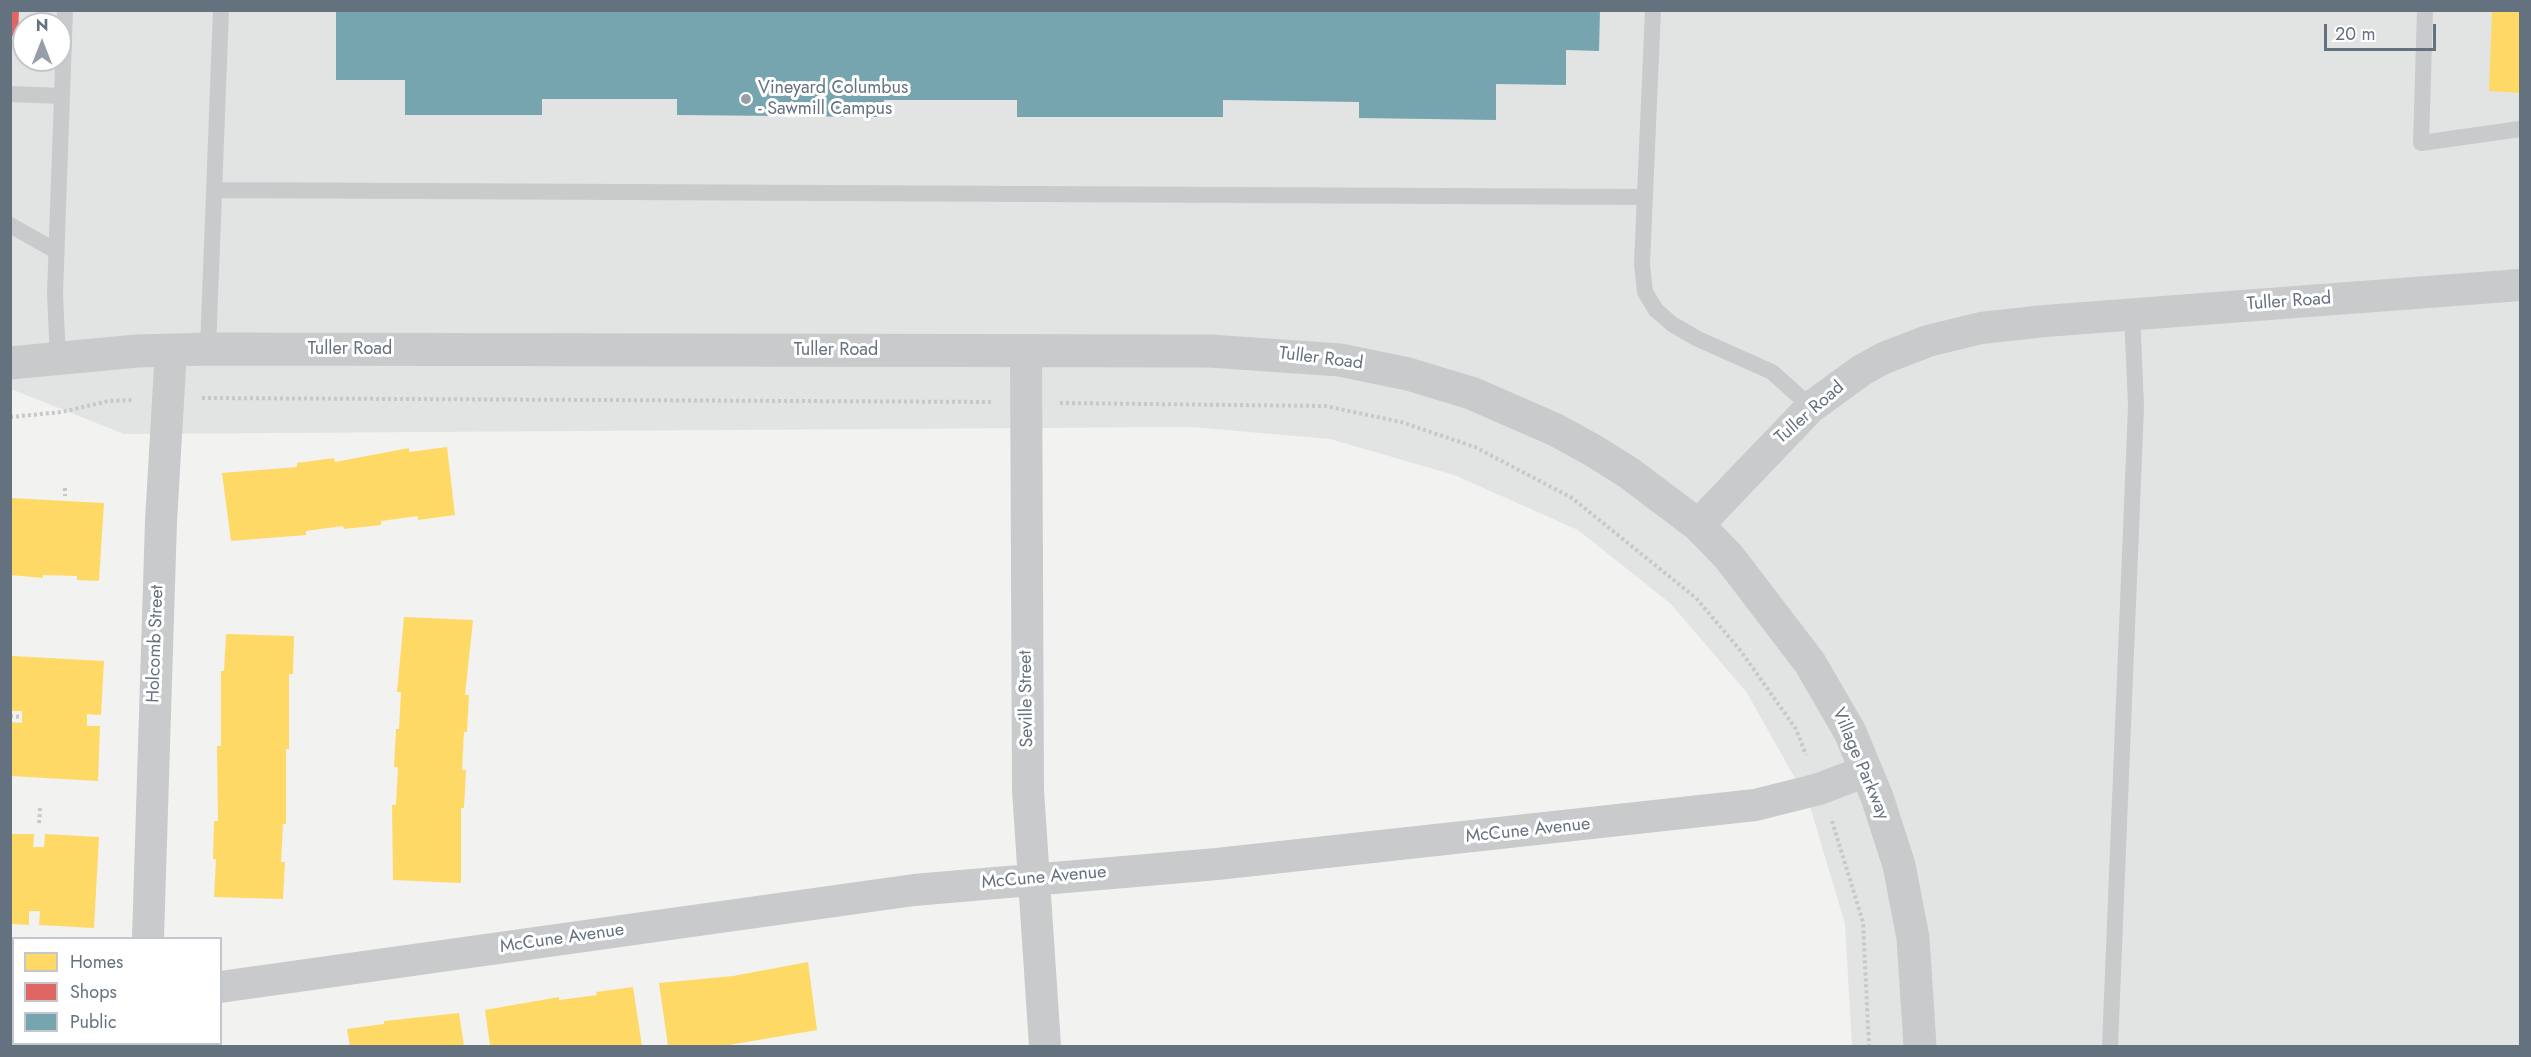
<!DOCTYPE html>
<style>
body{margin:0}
#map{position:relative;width:2531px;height:1057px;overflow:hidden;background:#f2f3f1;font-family:Jost,sans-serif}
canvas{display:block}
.frame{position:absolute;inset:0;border:12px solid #647280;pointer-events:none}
.legend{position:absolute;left:12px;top:937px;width:210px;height:108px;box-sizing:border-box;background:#fff;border:2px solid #c1c7cc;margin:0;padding:8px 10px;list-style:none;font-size:18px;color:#647280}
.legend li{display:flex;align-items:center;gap:12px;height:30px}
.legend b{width:30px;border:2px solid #c1c7cc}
.north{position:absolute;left:12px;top:12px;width:60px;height:60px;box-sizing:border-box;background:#fff;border:2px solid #c1c7cc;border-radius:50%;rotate:0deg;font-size:16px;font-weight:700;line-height:24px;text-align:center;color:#647280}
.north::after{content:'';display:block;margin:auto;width:21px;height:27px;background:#969fa8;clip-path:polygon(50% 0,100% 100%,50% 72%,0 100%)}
.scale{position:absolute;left:2324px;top:24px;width:112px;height:27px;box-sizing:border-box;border:3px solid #647280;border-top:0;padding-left:8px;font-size:18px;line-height:21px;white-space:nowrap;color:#647280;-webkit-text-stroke:4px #fff;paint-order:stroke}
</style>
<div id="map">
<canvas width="2531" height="1057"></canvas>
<div class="frame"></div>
<ul class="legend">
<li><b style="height:16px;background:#ffd966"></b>Homes</li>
<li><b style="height:16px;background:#e06666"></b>Shops</li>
<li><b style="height:16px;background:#76a5af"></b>Public</li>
</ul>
<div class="north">N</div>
<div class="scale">20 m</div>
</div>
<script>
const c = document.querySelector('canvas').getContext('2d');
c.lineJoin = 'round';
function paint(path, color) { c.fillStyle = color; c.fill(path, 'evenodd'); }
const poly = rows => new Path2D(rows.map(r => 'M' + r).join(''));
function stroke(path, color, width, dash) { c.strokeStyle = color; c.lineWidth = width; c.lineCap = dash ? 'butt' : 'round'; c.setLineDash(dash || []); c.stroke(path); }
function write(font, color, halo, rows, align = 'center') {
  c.font = font + ' Jost,sans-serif'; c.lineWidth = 6; c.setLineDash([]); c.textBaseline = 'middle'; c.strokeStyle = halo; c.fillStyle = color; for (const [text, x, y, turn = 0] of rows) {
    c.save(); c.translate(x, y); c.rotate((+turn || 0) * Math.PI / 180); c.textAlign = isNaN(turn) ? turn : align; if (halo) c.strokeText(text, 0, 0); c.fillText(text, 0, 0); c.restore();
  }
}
paint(poly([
 [10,11,2520,11,2520,1046,1852,1046,1845,924,1809,803,1747,693,1671,604,1578,530,1454,475,1330,439,1191,427,124,434,11,389],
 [24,24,60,24,60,60,24,60]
]), '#e2e4e3');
paint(poly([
 [2492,10,2520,10,2520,93,2489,91],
 [447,447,455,515,418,520,418,516,381,521,381,525,344,529,343,526,306,531,306,535,231,541,222,473,297,467,297,463,334,458,335,462,409,448,409,452],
 [10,498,104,503,99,581,77,580,77,576,43,575,43,578,10,575],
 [404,617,473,620,465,695,469,695,467,732,464,732,462,770,466,770,464,808,461,808,461,883,393,880,392,805,396,805,398,767,394,767,396,729,399,729,401,692,397,692],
 [226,634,294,636,293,674,289,674,289,749,286,749,286,824,283,824,281,862,285,862,283,899,214,897,216,859,213,859,214,821,218,821,217,746,221,746,221,671,224,671],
 [12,656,104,661,101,715,87,714,87,726,100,726,98,781,10,776,10,722,22,723,22,711,10,711],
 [10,832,13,834,34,834,33,847,44,847,45,834,99,837,94,928,39,925,40,911,29,911,29,925,10,924],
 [808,962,817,1030,723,1046,668,1046,659,983,733,976],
 [633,987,642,1046,490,1046,485,1010,559,997,559,1000,597,995,596,992],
 [459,1013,464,1046,350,1046,347,1029,384,1024,384,1021],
 [10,1033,14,1034,14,1044,20,1044,20,1046,10,1046],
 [31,1044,84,1044,84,1046,31,1046]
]), '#ffd966');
paint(poly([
 [10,10,19,10,18,36,10,36]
]), '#e06666');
paint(poly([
 [336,10,1600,10,1599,51,1566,50,1566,85,1496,84,1496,120,1359,118,1359,102,1223,100,1223,117,1017,117,1017,100,884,100,884,117,677,115,677,99,542,99,542,115,405,115,405,80,336,80]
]), '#76a5af');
stroke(poly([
 [202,398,992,402],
 [1060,403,1325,406,1401,422,1475,447,1572,498,1696,598,1740,650,1796,729,1806,755],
 [10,417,62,412,108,401,134,400],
 [65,488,65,496],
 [10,716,22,717],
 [1832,821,1863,922,1869,1046],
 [39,823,40,808]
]), '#c7c8c7', 4, [3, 3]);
stroke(poly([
 [1653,10,1642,264,1645,292,1656,310,1672,324,1698,339,1772,372,1811,407],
 [2425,10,2421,143,2520,129],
 [10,94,62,96],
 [215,190,1645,197],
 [10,225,56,251],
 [208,349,221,10],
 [58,358,55,294,65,10],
 [2110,1046,2136,406,2132,314]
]), '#c8cacb', 16);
stroke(poly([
 [1026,351,1028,790,1045,1046],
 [1698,525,1811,407,1862,370,1884,358,1928,341,1981,328,2045,321,2520,285],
 [148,938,161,521,171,350],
 [10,980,14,981],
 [220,987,914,890,1217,864,1755,805,1819,789,1866,771],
 [144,1046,145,1044]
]), '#c8cacb', 32);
stroke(poly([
 [10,363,137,351,208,349,1210,351,1340,360,1408,374,1471,393,1556,430,1594,451,1629,473,1698,525,1729,557,1810,663,1850,732,1877,797,1899,865,1913,938,1920,1046]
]), '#c8cacb', 33);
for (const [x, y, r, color] of [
 [746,99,6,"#969fa8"]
]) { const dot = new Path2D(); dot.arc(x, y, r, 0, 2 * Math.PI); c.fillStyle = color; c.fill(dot); stroke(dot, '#fff', 2); }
write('18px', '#647280', '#fff', [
 ["Vineyard Columbus",758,89],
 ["- Sawmill Campus",758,110]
], 'left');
write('18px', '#647280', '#fff', [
 ["Tuller Road",2289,302,-4],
 ["Tuller Road",350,350],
 ["Tuller Road",836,351],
 ["Tuller Road",1321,359,7],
 ["Tuller Road",1810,413,-41],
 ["Holcomb Street",156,644,-88],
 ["Seville Street",1027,699,-91],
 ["Village Parkway",1860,764,67],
 ["McCune Avenue",1528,831,-6],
 ["McCune Avenue",1044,878,-5],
 ["McCune Avenue",562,939,-8]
]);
</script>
